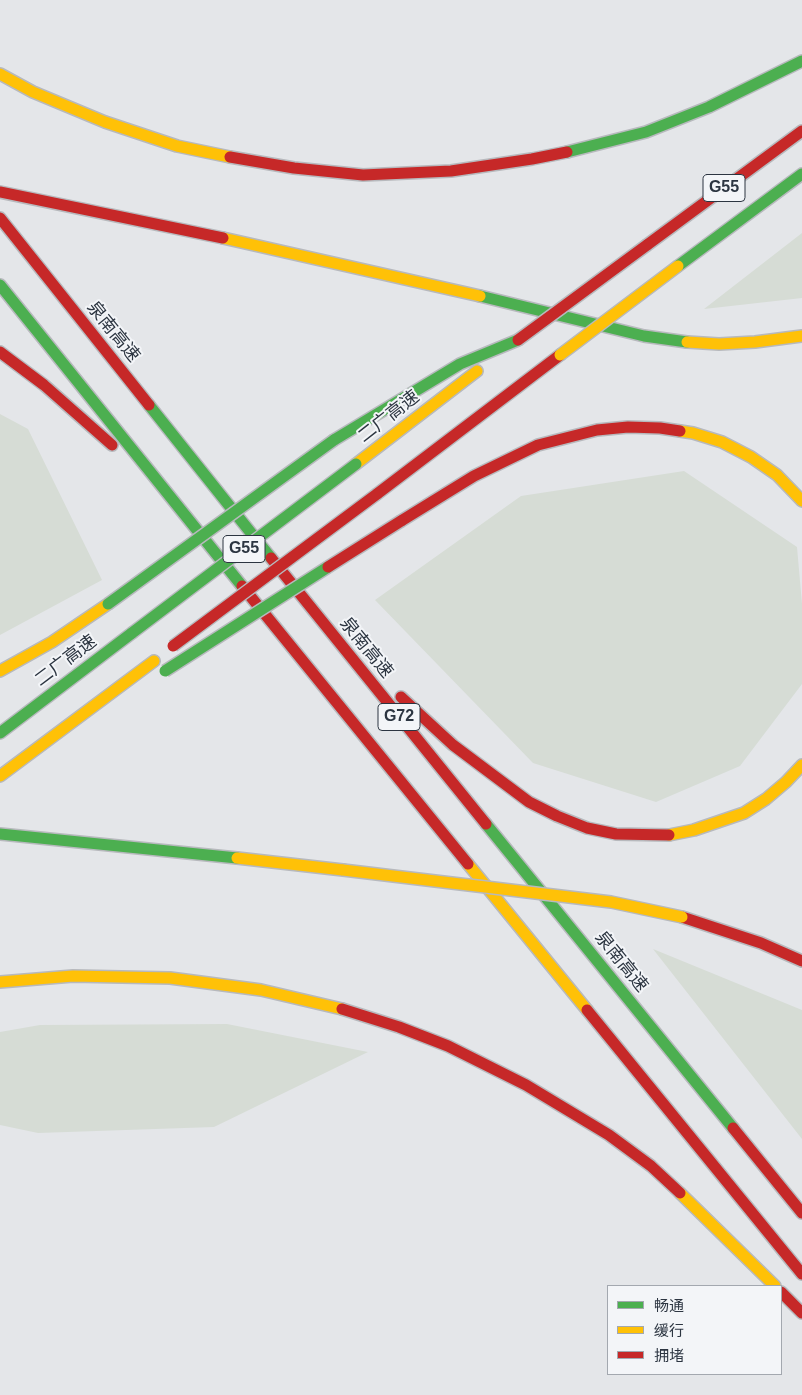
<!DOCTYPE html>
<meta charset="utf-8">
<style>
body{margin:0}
#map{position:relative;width:802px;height:1395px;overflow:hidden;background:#e4e6e9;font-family:Helvetica,"Noto Sans SC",sans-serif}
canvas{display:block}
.legend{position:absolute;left:607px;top:1285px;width:175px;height:90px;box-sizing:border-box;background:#f3f5f8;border:1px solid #a3a8af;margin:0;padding:6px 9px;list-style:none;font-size:15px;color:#2c3541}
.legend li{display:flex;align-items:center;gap:10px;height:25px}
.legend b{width:25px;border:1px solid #a3a8af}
</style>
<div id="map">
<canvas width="802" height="1395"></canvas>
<ul class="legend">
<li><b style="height:6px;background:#4caf50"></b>畅通</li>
<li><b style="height:6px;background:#ffc107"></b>缓行</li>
<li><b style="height:6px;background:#c62828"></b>拥堵</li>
</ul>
</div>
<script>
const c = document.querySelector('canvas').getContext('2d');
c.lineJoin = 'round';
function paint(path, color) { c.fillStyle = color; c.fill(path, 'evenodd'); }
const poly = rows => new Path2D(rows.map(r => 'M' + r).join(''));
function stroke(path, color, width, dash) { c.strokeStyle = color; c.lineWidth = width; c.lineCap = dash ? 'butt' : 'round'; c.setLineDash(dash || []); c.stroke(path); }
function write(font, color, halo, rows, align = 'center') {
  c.font = font + ' Helvetica,"Noto Sans SC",sans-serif'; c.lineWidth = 4; c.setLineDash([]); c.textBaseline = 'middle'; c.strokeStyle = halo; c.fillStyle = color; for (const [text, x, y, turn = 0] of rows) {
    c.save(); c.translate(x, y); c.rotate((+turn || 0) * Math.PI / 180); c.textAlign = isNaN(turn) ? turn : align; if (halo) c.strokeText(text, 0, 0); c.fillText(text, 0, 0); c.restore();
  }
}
paint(poly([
 [802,233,802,298,704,309],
 [0,414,28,429,102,580,0,635],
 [684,471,797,547,802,604,802,684,740,766,656,802,533,763,375,600,521,496],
 [653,949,802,1010,802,1139],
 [227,1024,368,1052,214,1127,38,1133,0,1125,0,1032,40,1025]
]), '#d6dcd5');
const fast = poly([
 [567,152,646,132,709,107,802,61],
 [678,266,802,174],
 [0,285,242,586],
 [480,296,644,336,687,342],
 [149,405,271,558],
 [334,440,460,364,518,340],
 [0,733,132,633],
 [486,824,733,1128],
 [0,834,237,858]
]);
const slow = poly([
 [0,74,33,92,105,122,177,146,230,157],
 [223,238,480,296],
 [687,342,719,344,755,342,802,336],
 [680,431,693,433,722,442,751,457,777,475,802,501],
 [356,464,477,371],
 [0,671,52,642,108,604],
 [0,776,154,661],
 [669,835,694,830,744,813,766,799,786,782,802,765],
 [237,858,343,870],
 [468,864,587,1010],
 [0,982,73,976,170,978,261,990,342,1009],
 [680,1193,775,1286]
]);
const jam = poly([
 [230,157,294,168,363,175,451,171,532,159,567,152],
 [0,192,223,238],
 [0,218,149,405],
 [647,245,802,131],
 [0,352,44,385,112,445],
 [377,494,560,355],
 [401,521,474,476,538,445,597,430,628,427,660,428,680,431],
 [271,558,486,824],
 [242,586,468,864],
 [401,697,453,745,529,802,557,816,587,828,616,834,669,835],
 [682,917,761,943,802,961],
 [342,1009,399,1027,448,1046,526,1085,609,1135,651,1166,680,1193],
 [587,1010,802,1274],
 [733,1128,802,1213],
 [781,1292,802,1313]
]);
stroke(fast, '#b7b9bd', 14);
stroke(slow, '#b7b9bd', 14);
stroke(jam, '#b7b9bd', 14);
stroke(fast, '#4caf50', 11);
stroke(slow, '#ffc107', 11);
stroke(jam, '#c62828', 11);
const fastBridge = poly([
 [108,604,334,440],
 [132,633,356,464],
 [165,671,328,567]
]);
const slowBridge = poly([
 [560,355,678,266],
 [343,870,611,902,682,917]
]);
const jamBridge = poly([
 [518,340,647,245],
 [328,567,401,521],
 [173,646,377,494]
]);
stroke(fastBridge, '#b7b9bd', 14, []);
stroke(slowBridge, '#b7b9bd', 14, []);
stroke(jamBridge, '#b7b9bd', 14, []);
stroke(fastBridge, '#4caf50', 11);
stroke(slowBridge, '#ffc107', 11);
stroke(jamBridge, '#c62828', 11);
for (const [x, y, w] of [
 [724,188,42],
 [244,549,42],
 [399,717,42]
]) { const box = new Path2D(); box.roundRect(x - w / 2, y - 13.5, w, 27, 4); c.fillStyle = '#f3f5f8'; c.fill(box); stroke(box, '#2c3541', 1); }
write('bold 16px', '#2c3541', null, [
 ["G55",724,188],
 ["G55",244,549],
 ["G72",399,717]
]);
write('18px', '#2c3541', '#f3f5f8', [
 ["泉南高速",113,332,51],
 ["二广高速",389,417,-38],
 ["泉南高速",366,648,51],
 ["二广高速",66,661,-37],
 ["泉南高速",621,962,51]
]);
</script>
